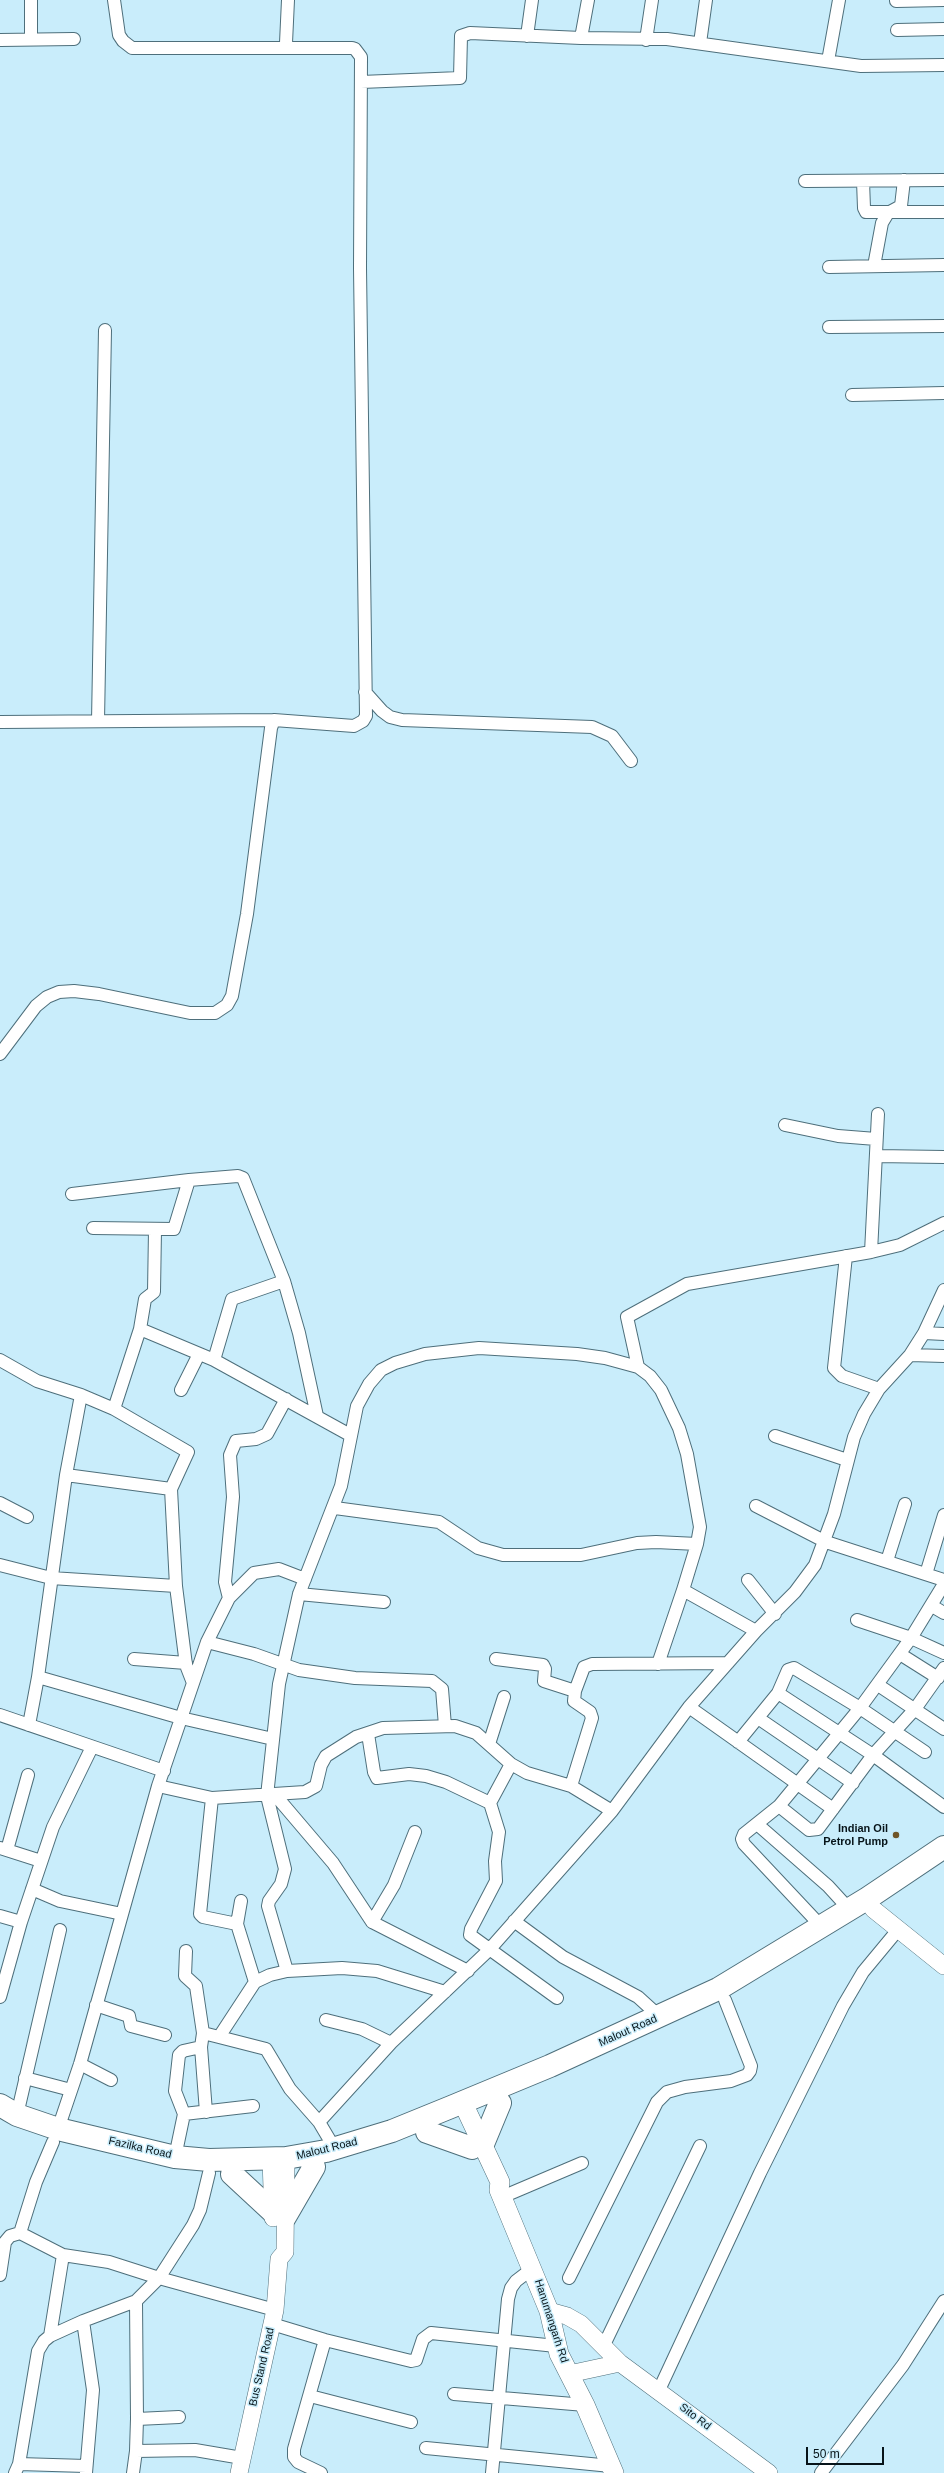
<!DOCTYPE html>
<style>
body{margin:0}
#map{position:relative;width:944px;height:2473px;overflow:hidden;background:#c9edfb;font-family:Arial,sans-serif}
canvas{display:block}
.scale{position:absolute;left:806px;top:2447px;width:78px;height:18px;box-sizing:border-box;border:2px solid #071419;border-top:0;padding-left:5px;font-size:12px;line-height:14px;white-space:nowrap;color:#071419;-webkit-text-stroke:3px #c9edfb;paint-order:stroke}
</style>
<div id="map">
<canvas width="944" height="2473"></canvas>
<div class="scale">50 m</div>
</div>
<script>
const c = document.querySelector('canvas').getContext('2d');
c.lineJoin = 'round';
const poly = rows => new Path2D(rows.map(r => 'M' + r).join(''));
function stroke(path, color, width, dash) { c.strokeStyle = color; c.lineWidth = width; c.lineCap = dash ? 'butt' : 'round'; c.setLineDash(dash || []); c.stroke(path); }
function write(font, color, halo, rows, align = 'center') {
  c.font = font + ' Arial,sans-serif'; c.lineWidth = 3; c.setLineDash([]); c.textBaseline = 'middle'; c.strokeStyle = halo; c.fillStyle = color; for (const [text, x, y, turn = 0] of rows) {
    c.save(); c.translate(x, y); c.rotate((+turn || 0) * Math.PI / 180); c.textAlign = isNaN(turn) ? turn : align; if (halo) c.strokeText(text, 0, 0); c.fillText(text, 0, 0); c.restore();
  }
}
const street = poly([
 [114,0,119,35,123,41,132,48,289,48],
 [896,1,944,0],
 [897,30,944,29],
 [527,36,532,0],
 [581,38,588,0],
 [31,39,31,0],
 [0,40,74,39],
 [646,40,652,0],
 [700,43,706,0],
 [828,61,839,0],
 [361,82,460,78,461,36,470,33,581,38,667,39,861,66,944,65],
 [805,181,944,180],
 [863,181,864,208,866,212,944,212],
 [874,266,882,223,888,213,901,206,904,180],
 [829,267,944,265],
 [829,327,944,326],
 [852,395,944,393],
 [365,692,382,711,390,717,402,720,592,727,612,736,631,761],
 [98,721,105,330],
 [0,722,274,720],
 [0,1054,36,1006,47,997,59,992,74,991,99,994,190,1013,215,1013,227,1005,232,996,247,914,271,728,274,720,354,726,363,721,366,716,360,268,361,57,355,49,352,48,289,48,286,43,288,0],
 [785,1125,838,1136,876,1139],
 [876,1156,944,1157],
 [72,1194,189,1180,238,1176,243,1178,284,1281,299,1333,317,1416],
 [93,1228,174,1229,189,1180],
 [871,1252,878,1114],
 [846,1256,834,1368,842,1376,879,1389],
 [140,1329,214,1360,350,1435],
 [924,1333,944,1334],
 [910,1355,944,1356],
 [0,1360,37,1381,81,1395,114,1409,188,1452,171,1489,176,1586,186,1665,193,1683],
 [214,1360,232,1299,284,1281],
 [638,1367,627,1317,687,1284,871,1252,900,1245,944,1223],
 [181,1390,199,1354],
 [81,1395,66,1475,38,1677,181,1718,273,1739],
 [114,1409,140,1329,145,1299,154,1292,155,1230],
 [775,1436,847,1460],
 [66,1475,171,1489],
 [0,1503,27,1517],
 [756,1506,826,1542,944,1580],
 [335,1508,439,1522,478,1548,503,1555,581,1555,637,1543,656,1542,697,1544],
 [887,1561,905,1504],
 [0,1565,51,1578,176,1586],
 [926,1574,944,1515],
 [748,1580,775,1614],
 [299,1594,384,1602],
 [229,1598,225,1582,233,1497,230,1455,236,1441,256,1439,267,1434,286,1399],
 [932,1606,944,1613],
 [857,1620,911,1638,944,1653],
 [207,1642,254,1654,299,1670,355,1678,432,1681,442,1689,445,1726],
 [900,1654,938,1678],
 [134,1659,186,1663],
 [496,1659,543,1665,545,1669,544,1681,575,1691],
 [658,1664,683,1590],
 [878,1685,944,1729],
 [778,1693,873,1755,944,1807],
 [689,1707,833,1809],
 [0,1715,164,1771],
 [758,1718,853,1783],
 [29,1725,38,1677],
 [368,1734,374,1772,377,1778,409,1774,426,1776,446,1782,490,1803],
 [738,1742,778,1693,788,1670,794,1668,860,1708,925,1752],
 [489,1744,504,1697],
 [511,1764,490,1803,499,1832,495,1861,496,1881,471,1929,470,1935,557,1998],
 [158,1786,212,1798,305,1792,316,1786,321,1765,326,1756,356,1737,383,1728,455,1726,476,1733,511,1764,527,1773,571,1786,612,1811],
 [571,1786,592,1718,590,1712,574,1701,575,1691,584,1667,592,1664,728,1663],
 [276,1796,333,1863,372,1922,468,1971],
 [212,1798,200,1914,203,1917,237,1924],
 [779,1806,809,1830,818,1829,873,1755,915,1709,944,1668],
 [757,1824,828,1886,849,1909],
 [0,1848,41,1861],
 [7,1850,28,1775],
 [32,1889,60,1901,122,1914],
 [0,1916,21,1922],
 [514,1921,563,1957,638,1997,660,2017],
 [372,1922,394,1885,415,1832],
 [821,1926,744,1844,742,1839,744,1834,779,1806,860,1708,911,1638,944,1584],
 [186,1951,185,1976,196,1986,203,2033,201,2047,206,2112],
 [287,1971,268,1906,269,1901,281,1884,285,1869,267,1796,279,1684,299,1594,341,1486,357,1406,369,1384,381,1370,395,1363,425,1354,479,1348,577,1354,605,1358,638,1367,650,1376,661,1390,679,1428,687,1454,700,1527,697,1544,683,1590,756,1631],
 [255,1982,270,1975,287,1971,342,1968,377,1971,445,1992],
 [0,1997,21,1922,53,1827,92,1747],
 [96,2005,129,2016,131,2026,165,2035],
 [326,2020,362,2029,391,2043],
 [203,2033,219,2037,255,1982,237,1924,241,1901],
 [219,2037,266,2049,290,2089,319,2122],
 [80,2064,111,2080],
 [25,2078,71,2090],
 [184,2114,175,2091,179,2055,183,2051,201,2047],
 [17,2115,60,1930],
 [58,2129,80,2064,158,1786,207,1642,229,1598,254,1573,279,1569,305,1579],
 [335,2149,319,2122,391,2043,489,1950,612,1811,689,1707,756,1631,795,1592,815,1565,834,1514,854,1437,864,1414,879,1389,910,1355,924,1333,944,1290],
 [175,2157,184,2114,253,2106],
 [502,2197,582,2163],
 [63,2255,109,2262,159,2278,193,2225,200,2210,209,2173],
 [0,2275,5,2242,10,2236,20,2233],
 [569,2278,657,2102,667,2092,685,2087,731,2081,747,2075,750,2071,751,2066,725,2000],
 [83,2321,93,2390,86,2473],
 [272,2324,325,2340,411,2361,416,2360,423,2339,431,2333,556,2346],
 [50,2336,63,2255,20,2233,36,2182,53,2142],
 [604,2345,700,2146],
 [659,2390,760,2173,843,2006,863,1972,897,1931],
 [454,2394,585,2405],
 [310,2396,411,2422],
 [137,2419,179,2417],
 [426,2448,611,2466],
 [136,2451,195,2450,242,2458],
 [19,2464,86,2466],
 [15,2473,19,2464,38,2351,44,2341,50,2336,83,2321,136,2301,159,2278,275,2310],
 [133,2473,136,2451,137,2419,136,2301],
 [321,2473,298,2462,294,2457,294,2449,325,2340],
 [492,2473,508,2299,511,2288,516,2281,533,2268],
 [821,2473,903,2365,944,2301]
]);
const secondary = poly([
 [873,1909,944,1966],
 [271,2159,273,2218],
 [549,2311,567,2316,581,2324,620,2363,769,2473],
 [569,2374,620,2363],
 [239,2473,275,2310,279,2259,285,2252,286,2158]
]);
const primary = poly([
 [463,2103,500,2182,499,2190,549,2311,559,2354,585,2405,614,2473]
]);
const highway = poly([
 [0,2105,17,2115,58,2129,175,2157,209,2160,286,2158,326,2151,392,2131,451,2107,550,2066,718,1989,868,1898,944,1847],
 [427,2132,472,2148],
 [483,2144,500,2103],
 [232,2174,273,2212],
 [285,2217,314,2167]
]);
stroke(street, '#4e6f7b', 14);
stroke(secondary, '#4e6f7b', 18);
stroke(primary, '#4e6f7b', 20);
stroke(highway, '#4e6f7b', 24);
stroke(street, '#fff', 12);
stroke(secondary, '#fff', 17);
stroke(primary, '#fff', 19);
stroke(highway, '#fff', 22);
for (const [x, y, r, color] of [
 [896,1835,4,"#6f5527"]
]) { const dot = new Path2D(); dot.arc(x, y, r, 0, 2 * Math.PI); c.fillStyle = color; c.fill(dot); stroke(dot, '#c9edfb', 1.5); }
write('bold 11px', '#071419', '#c9edfb', [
 ["Indian Oil",888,1829],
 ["Petrol Pump",888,1842]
], 'right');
write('11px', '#071419', '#c9edfb', [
 ["Malout Road",628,2031,-24],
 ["Fazilka Road",140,2148,13],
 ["Malout Road",327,2149,-14],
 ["Hanumangarh Rd",551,2321,72],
 ["Bus Stand Road",262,2367,-77],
 ["Sito Rd",695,2417,37]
]);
</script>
